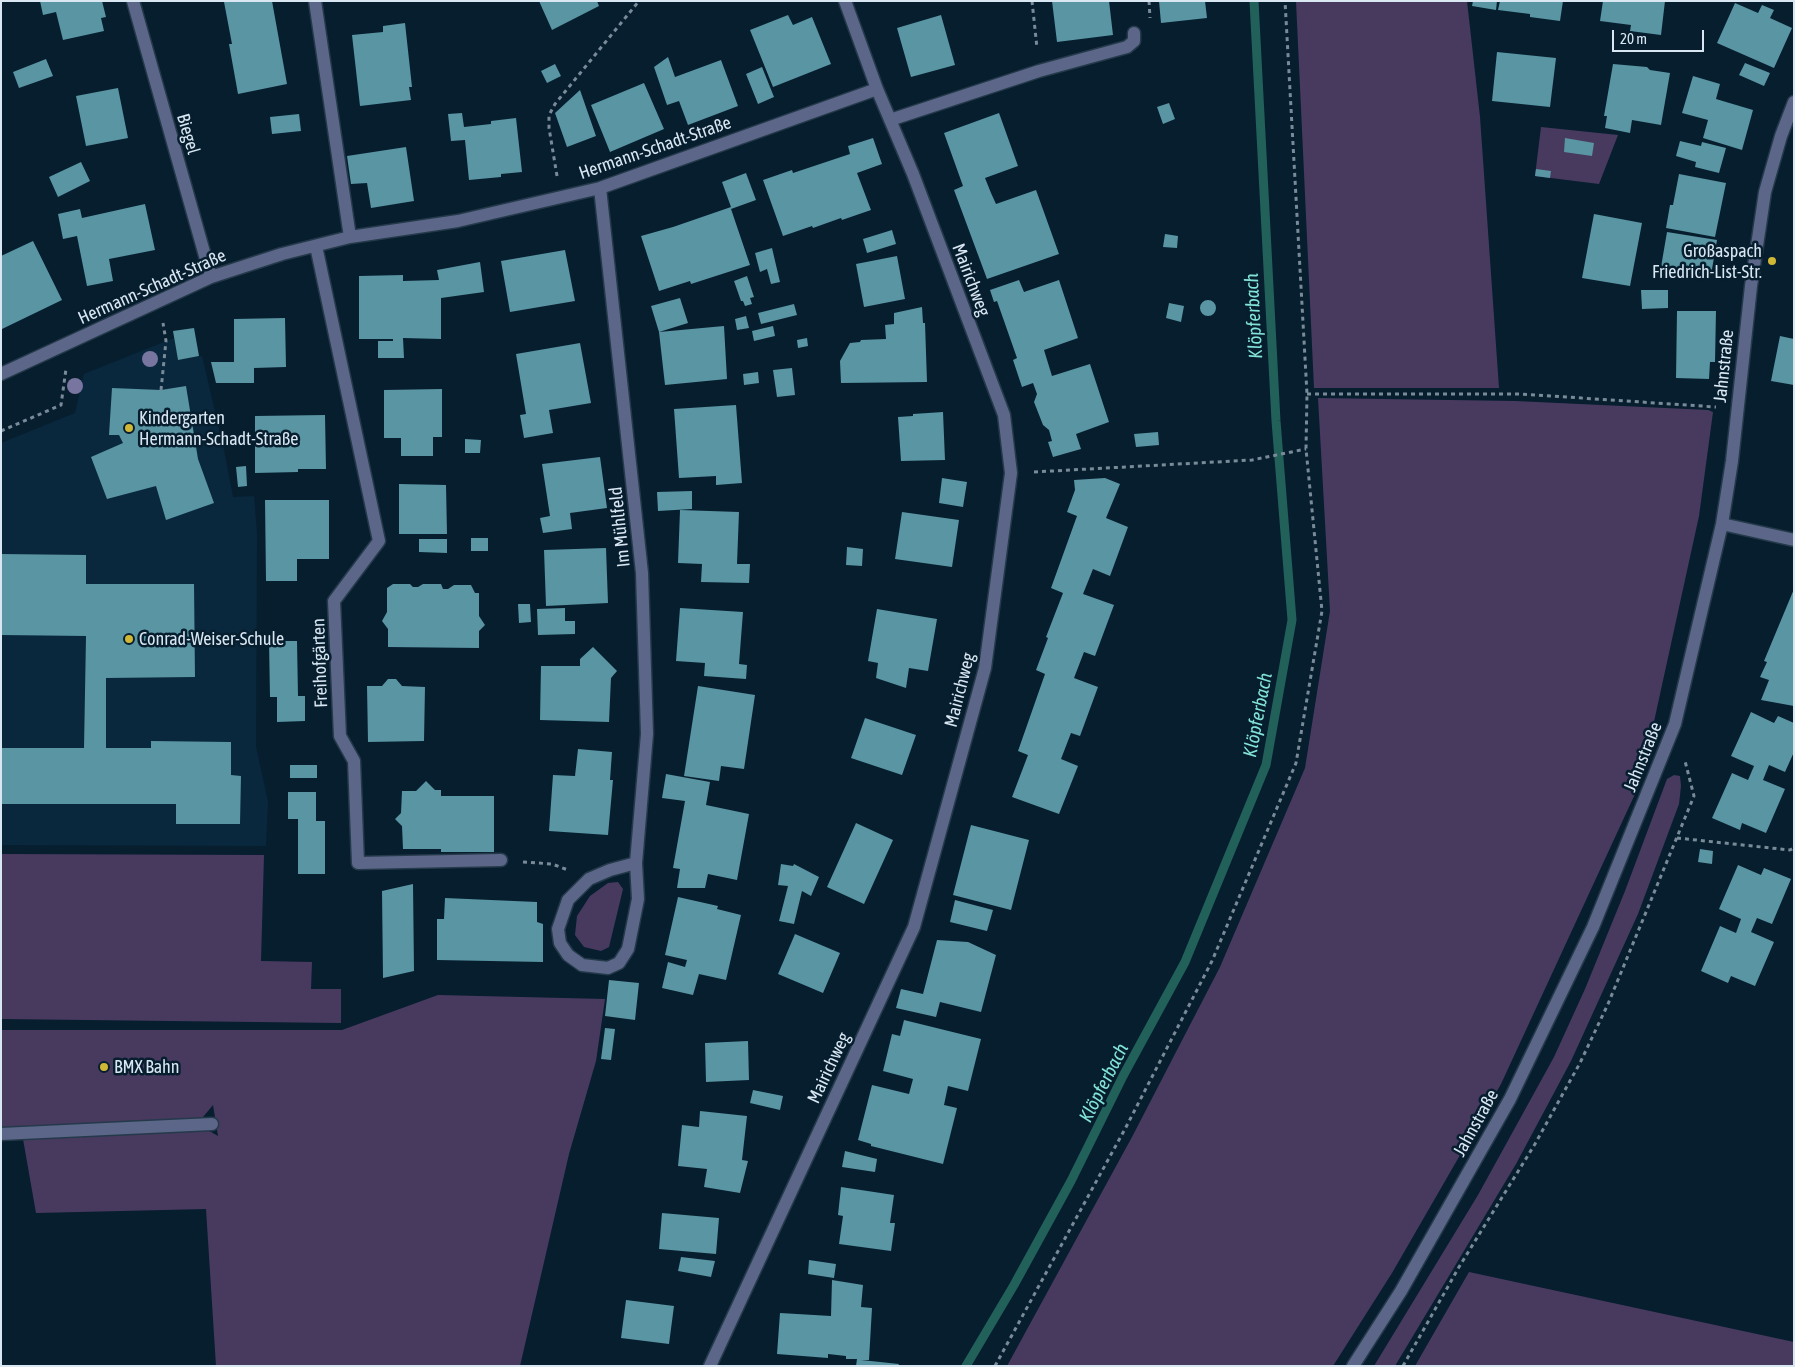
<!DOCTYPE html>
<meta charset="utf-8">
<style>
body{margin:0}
#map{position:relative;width:1795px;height:1367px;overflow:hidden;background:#071e2f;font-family:"Asap Condensed",sans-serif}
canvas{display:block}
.frame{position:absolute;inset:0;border:2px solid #d9e7f3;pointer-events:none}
.scale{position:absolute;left:1612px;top:30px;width:92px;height:22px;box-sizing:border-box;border:2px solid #d9e7f3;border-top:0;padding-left:6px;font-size:15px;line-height:18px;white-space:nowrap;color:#d9e7f3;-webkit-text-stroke:4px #071e2f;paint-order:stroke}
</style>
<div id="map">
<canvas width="1795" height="1367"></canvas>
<div class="frame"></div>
<div class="scale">20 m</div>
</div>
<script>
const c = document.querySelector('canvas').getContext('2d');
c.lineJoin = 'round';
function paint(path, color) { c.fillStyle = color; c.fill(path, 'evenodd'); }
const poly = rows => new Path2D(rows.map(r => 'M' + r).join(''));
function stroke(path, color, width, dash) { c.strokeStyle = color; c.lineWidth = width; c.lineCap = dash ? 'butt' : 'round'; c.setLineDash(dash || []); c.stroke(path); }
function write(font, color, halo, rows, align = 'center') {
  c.font = font + ' "Asap Condensed",sans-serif'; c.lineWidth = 5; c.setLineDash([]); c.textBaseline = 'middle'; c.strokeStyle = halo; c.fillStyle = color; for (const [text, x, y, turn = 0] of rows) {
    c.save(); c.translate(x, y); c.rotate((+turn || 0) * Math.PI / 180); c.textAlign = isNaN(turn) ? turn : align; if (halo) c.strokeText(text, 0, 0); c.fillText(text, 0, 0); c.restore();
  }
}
paint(poly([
 [174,338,178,359,202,356,224,450,233,497,254,496,257,533,256,746,268,802,266,846,1,845,1,443,75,413,84,374]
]), '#09283d');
paint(poly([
 [1296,1,1467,1,1480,117,1499,388,1314,388],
 [1541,127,1618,135,1599,184,1535,176],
 [1318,398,1515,401,1708,410,1713,412,1699,516,1641,781,1501,1084,1392,1273,1333,1366,1007,1366,1132,1137,1220,967,1305,768,1330,611],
 [1674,775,1680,776,1681,786,1679,804,1638,914,1571,1061,1516,1164,1395,1366,1374,1366,1478,1195,1554,1057,1585,989,1625,891,1667,779],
 [1,854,264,855,261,961,312,962,311,989,341,989,341,1023,1,1019],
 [618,882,623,889,609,947,601,951,584,947,575,935,577,916,590,896,608,883],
 [438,995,605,999,596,1061,569,1154,520,1366,216,1366,206,1209,36,1213,23,1139,204,1128,218,1136,213,1105,203,1117,159,1125,1,1128,1,1030,342,1030],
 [1469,1272,1794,1342,1794,1366,1415,1366]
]), '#483a5f');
stroke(poly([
 [966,1366,1014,1285,1071,1181,1123,1076,1185,962,1266,765,1292,620,1276,421,1254,1]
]), '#22615a', 9);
paint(poly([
 [40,1,102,1,106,17,101,18,104,31,63,40,56,12,43,15],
 [272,1,287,84,238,94,229,44,232,44,224,2],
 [539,1,597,1,599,6,552,30],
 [1052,1,1109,1,1113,35,1057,42],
 [1159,1,1205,1,1207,18,1161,23],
 [1473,1,1497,1,1496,10,1472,6],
 [1500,1,1563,1,1560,21,1530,17,1530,14,1498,10],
 [1603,1,1665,1,1661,35,1630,31,1631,25,1600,21],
 [1735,3,1758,13,1762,5,1774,10,1770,18,1792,28,1774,68,1717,43],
 [788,15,793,25,812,17,831,64,773,87,750,30],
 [941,15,955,65,911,77,897,28],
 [405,23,412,87,409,87,411,100,360,106,352,35,383,32,383,26],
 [1497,52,1556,58,1550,107,1492,101],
 [668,57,675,77,721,60,738,106,688,125,679,101,667,105,654,67],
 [46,59,53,76,19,88,13,72],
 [1745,63,1770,73,1764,86,1739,75],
 [555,64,561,76,547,83,541,71],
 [1613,64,1647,67,1650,70,1670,73,1661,125,1632,120,1630,133,1605,128,1607,116,1604,116],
 [762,67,774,97,758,104,746,74],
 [1693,76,1720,84,1716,99,1753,110,1742,150,1703,138,1708,120,1682,113],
 [644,83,664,129,610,152,591,105],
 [118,88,128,138,86,146,76,96],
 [580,90,596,136,567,147,555,113],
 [1169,103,1175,119,1163,124,1157,107],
 [462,113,464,127,491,124,491,121,516,118,522,172,501,174,501,177,469,180,465,140,451,141,448,114],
 [999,113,1018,166,985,178,991,193,996,204,1036,190,1059,254,987,279,954,190,963,186,944,133],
 [299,114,301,131,272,134,270,117],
 [873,138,882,164,857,173,871,210,842,220,841,218,813,228,812,226,783,236,763,180,792,170,793,173,850,154,848,146],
 [1565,138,1594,143,1592,156,1564,152],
 [1680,141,1701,146,1702,142,1726,148,1719,173,1695,167,1696,162,1676,156],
 [406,147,414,201,371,208,367,183,351,184,347,156],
 [81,162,90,181,58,197,49,177],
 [1536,169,1551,171,1550,178,1535,176],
 [746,173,756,200,731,209,750,265,691,284,690,281,659,291,641,236,673,227,731,207,722,182],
 [1679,174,1726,183,1715,237,1666,228,1670,205,1673,205],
 [145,204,155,250,109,259,113,281,87,286,77,236,63,239,58,214,80,209,82,218],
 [1594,214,1642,223,1630,286,1582,278],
 [892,230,896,244,867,253,863,239],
 [1667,232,1717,240,1711,275,1661,267],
 [1165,234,1178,236,1177,248,1163,247],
 [33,241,62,300,2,329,1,256],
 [772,248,780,282,771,284,767,269,760,272,755,253],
 [565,250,575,301,510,312,501,261],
 [897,256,905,299,864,307,856,264],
 [480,262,484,292,441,298,441,339,403,338,404,358,378,358,378,341,393,341,393,339,359,339,359,276,403,275,403,281,439,280,437,270],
 [747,276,754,297,750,298,752,304,745,306,743,301,741,301,734,281],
 [1019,280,1024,292,1059,280,1078,338,1044,350,1052,376,1090,364,1109,422,1076,434,1081,449,1053,457,1048,442,1052,441,1049,430,1043,425,1034,402,1037,394,1033,383,1022,387,1013,360,1017,358,997,301,994,302,990,290],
 [1641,290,1668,290,1668,308,1642,309],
 [680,298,688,323,659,332,724,326,727,379,665,385,659,332,651,306],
 '1200 308a8 8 0 1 1 16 0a8 8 0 1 1-16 0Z',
 [1169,303,1184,306,1181,322,1166,318],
 [794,304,797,315,761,324,758,313],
 [922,307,923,323,925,323,927,382,841,383,840,361,850,343,860,342,861,340,886,339,885,325,894,324,894,313],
 [1677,311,1716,311,1715,362,1710,362,1709,379,1676,378],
 [746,316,749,328,737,330,735,319],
 [285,318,286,367,254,368,254,383,216,383,211,362,234,362,234,319],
 [773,326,775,336,754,341,752,331],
 [194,328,199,356,178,360,173,331],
 [1780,336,1794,339,1794,385,1771,381],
 [807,338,808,346,798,348,797,340],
 [580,343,591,403,549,410,553,433,524,438,520,415,526,414,516,354],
 [792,368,795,395,777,397,773,370],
 [758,372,759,383,744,385,743,374],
 [186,386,198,459,214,503,166,520,156,486,107,499,91,457,123,443,119,435,109,435,112,388,161,390],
 [442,389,442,437,433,437,433,456,401,456,401,438,384,438,384,390],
 [736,405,742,483,716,485,716,476,679,478,674,409],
 [943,412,945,460,901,461,898,417,913,416,913,414],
 [325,415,326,469,298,469,298,472,255,473,255,416],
 [1158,432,1159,445,1136,447,1134,434],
 [465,439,481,440,480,453,465,453],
 [600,457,607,508,570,513,572,529,543,533,540,518,550,516,542,464],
 [246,466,247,486,238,487,236,467],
 [942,478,967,482,963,507,939,503],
 [1105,478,1120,484,1106,518,1128,527,1110,576,1093,569,1083,594,1114,605,1095,656,1084,652,1074,678,1098,687,1080,736,1071,733,1061,759,1078,766,1059,814,1012,797,1028,755,1018,751,1045,674,1036,670,1048,638,1046,637,1063,593,1051,588,1077,516,1067,512,1075,490,1074,480],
 [399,484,446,485,447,534,399,534],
 [692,491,692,509,658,511,657,492],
 [265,500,329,500,329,559,297,559,297,581,266,581],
 [680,510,739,512,737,564,750,564,749,583,701,582,702,564,678,563],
 [902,512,959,520,952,567,895,559],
 [471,538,488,538,488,551,471,551],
 [419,539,447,539,447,553,419,552],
 [847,547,863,549,862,566,846,565],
 [606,548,608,603,546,606,544,550],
 [1,554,86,555,86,584,194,584,195,677,106,678,106,748,151,748,151,741,231,742,231,775,241,776,240,824,176,824,176,804,1,804,1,748,84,748,86,636,1,635],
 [393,584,410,584,413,587,418,587,423,584,441,584,443,589,448,589,454,585,471,585,475,593,479,593,479,616,485,625,479,631,479,648,388,647,388,629,382,621,387,612,387,588],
 [1794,589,1794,706,1761,700,1769,680,1760,677,1767,662,1764,661],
 [518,604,530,604,531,622,519,623],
 [565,608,565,621,575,621,575,634,538,635,537,609],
 [680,608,743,612,739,664,747,665,746,679,704,676,705,663,676,661],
 [877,609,937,619,928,671,909,668,906,688,876,678,878,663,868,661],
 [269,641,297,641,298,696,305,696,305,721,277,722,277,697,270,697],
 [593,647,617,671,611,678,609,722,540,720,541,666,580,666,580,659],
 [388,679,396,679,402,686,425,687,424,741,368,742,367,686,382,686],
 [698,686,755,695,744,769,721,766,719,781,684,776],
 [1751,712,1774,723,1778,716,1794,723,1794,752,1785,772,1769,765,1763,780,1785,789,1766,833,1742,823,1740,830,1712,818,1732,773,1748,780,1754,766,1731,756],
 [865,718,916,735,902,775,851,758],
 [578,749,612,752,610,780,613,780,608,835,549,831,553,775,575,776],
 [290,765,317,765,317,778,290,778],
 [666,774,710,782,706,805,749,814,737,880,708,874,705,888,677,888,680,869,673,868,685,801,662,798],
 [426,781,435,790,441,790,441,796,494,796,494,852,441,852,441,849,403,849,402,826,395,819,401,813,402,791,416,791],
 [288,792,316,792,316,821,325,821,325,874,298,874,298,819,288,819],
 [856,823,893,840,864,904,827,887],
 [971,825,1029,840,1011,910,953,895],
 [1700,849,1713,851,1712,864,1698,862],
 [781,864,793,866,794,864,819,877,811,896,802,891,794,924,779,921,788,886,778,885],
 [1738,865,1761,875,1764,868,1791,879,1772,924,1757,918,1751,932,1774,942,1755,986,1731,976,1728,983,1701,971,1720,926,1736,933,1741,919,1719,909],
 [413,884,414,971,383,978,382,891],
 [678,897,718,906,717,909,741,915,726,980,699,974,693,995,662,988,668,962,685,967,687,960,665,955],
 [445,898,537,902,537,922,543,924,543,962,437,960,437,919,444,919],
 [955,900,993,910,987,931,950,922],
 [795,934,840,953,823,993,778,974],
 [937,940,968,942,996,955,981,1012,940,1002,936,1017,896,1008,901,989,923,994],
 [609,980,639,983,635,1020,605,1016],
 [904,1020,981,1039,968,1091,948,1086,944,1105,957,1108,943,1164,871,1146,871,1144,858,1140,872,1085,909,1094,913,1079,883,1071,892,1034,900,1036],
 [605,1028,615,1029,611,1060,601,1059],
 [748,1041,749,1080,706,1082,705,1043],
 [753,1090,783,1096,780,1110,750,1103],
 [700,1111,747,1116,742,1160,748,1161,740,1193,704,1187,707,1169,678,1166,682,1125,699,1127],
 [845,1151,877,1159,875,1172,842,1167],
 [841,1187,894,1195,890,1223,895,1223,891,1251,839,1244,843,1216,838,1215],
 [662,1213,719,1218,716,1254,659,1249],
 [681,1257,715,1261,711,1277,678,1271],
 [809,1260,836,1264,834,1278,808,1274],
 [832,1280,863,1285,861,1307,872,1308,869,1360,861,1360,899,1364,898,1366,856,1366,857,1359,846,1359,846,1356,828,1354,828,1358,777,1354,780,1313,831,1316],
 [626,1300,674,1306,669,1344,621,1338]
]), '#5995a2');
const minor = poly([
 [133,1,211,277],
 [315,1,350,237],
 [890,120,1039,71,1127,47,1134,41,1134,33],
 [600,188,642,573,647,734,636,863,638,899,628,949,619,963,608,968,582,965,568,955,560,943,558,929,568,900,589,879,610,870,636,863],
 [316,246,379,541,334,601,340,736,354,761,358,863,501,860],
 [1,374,211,277,282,254,350,237,458,221,600,188,877,89],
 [1722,524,1794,540],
 [1,1134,212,1124],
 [710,1366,914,927,985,668,1011,473,1004,415,913,174,877,89,845,1],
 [1353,1366,1401,1291,1510,1099,1593,927,1675,724,1722,524,1732,461,1751,286,1765,192,1781,136,1794,102]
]);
stroke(minor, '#243a4a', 15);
stroke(poly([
 [1032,1,1037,48],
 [1149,1,1150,18],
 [557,176,549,128,549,115,555,104,639,1],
 [161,390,166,341,163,323],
 [1307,394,1521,394,1716,407],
 [1,431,61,405,66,369],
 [1034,472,1252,460,1306,449],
 [1677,838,1790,850,1794,848],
 [523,862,552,864,568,870],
 [995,1366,1125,1129,1212,961,1296,763,1322,611,1306,449,1307,394,1285,1],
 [1403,1366,1459,1267,1535,1144,1580,1063,1608,1004,1694,796,1685,761]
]), '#798b99', 3, [4, 4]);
stroke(minor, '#5c6688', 12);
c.fillStyle = '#7875a1';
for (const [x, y] of [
 [150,359],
 [75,386]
]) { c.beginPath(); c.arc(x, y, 8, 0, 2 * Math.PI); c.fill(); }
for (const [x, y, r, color] of [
 [1772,261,5,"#d1b736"],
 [129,428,5,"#d1b736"],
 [129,639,5,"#d1b736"],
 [104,1067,5,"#d1b736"]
]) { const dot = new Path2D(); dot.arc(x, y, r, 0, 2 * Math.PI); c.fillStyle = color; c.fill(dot); stroke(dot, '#071e2f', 2); }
write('18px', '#d9e7f3', '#071e2f', [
 ["Biegel",188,134,74],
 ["Hermann-Schadt-Straße",655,148,-19],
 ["Mairichweg",971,280,69],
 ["Hermann-Schadt-Straße",152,287,-24],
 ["Jahnstraße",1724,366,-84],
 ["Im Mühlfeld",620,527,-96],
 ["Freihofgärten",320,663,-92],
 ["Mairichweg",960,690,-76],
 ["Jahnstraße",1643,757,-68],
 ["Mairichweg",829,1068,-65],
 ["Jahnstraße",1476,1123,-61]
]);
write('18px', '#d9e7f3', '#071e2f', [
 ["Großaspach",1762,251,"right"],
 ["Friedrich-List-Str.",1762,272,"right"],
 ["Kindergarten",139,418],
 ["Hermann-Schadt-Straße",139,439],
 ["Conrad-Weiser-Schule",139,639],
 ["BMX Bahn",114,1067]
], 'left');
write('italic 19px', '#83e5d8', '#071e2f', [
 ["Klöpferbach",1254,316,-93],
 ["Klöpferbach",1258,715,-79],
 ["Klöpferbach",1104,1083,-63]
]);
</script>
